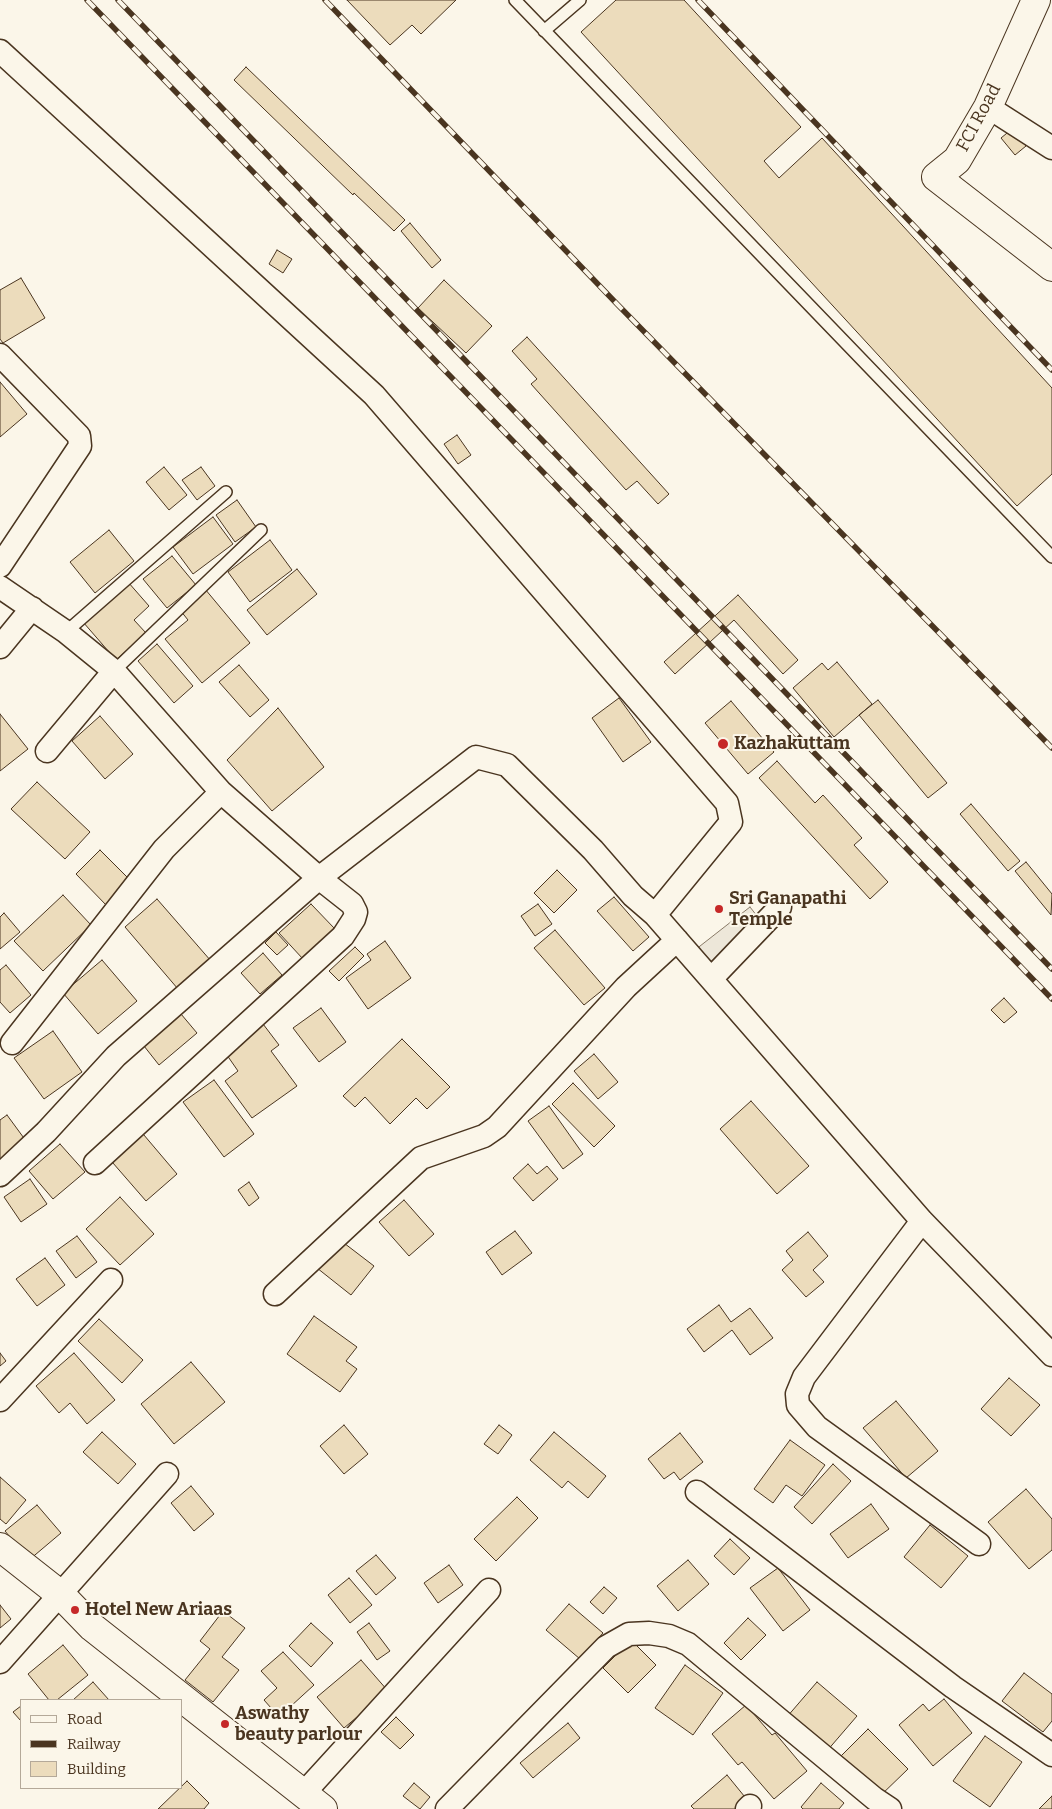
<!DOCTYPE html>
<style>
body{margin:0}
#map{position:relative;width:1052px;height:1809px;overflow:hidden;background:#fbf6e9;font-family:Bitter,serif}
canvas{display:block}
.legend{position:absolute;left:20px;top:1699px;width:162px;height:90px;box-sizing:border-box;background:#fbf6e9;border:1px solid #b4a999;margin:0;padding:6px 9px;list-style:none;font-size:15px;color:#4a3520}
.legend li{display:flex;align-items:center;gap:10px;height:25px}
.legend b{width:25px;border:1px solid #b4a999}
</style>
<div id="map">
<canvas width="1052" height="1809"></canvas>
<ul class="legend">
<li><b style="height:6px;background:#fbf6e9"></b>Road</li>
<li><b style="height:6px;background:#4a3520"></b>Railway</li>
<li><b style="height:14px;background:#ecdcbc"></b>Building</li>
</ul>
</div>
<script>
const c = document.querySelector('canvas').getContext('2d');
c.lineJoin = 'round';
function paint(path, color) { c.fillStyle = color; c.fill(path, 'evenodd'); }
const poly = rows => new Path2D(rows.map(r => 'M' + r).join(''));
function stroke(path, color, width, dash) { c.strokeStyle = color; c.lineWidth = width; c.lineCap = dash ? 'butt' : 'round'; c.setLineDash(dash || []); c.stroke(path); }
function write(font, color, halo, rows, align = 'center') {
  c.font = font + ' Bitter,serif'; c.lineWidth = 4; c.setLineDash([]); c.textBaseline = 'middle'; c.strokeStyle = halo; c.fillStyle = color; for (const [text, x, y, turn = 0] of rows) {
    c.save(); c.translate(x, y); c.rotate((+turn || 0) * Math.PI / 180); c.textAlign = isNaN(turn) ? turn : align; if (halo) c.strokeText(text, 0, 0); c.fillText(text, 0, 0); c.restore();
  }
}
const parking = poly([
 [750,907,768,930,704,980,686,957,750,907]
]);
paint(parking, '#ede7d9');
stroke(parking, '#887966', 1);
const building = poly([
 [347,0,456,0,421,34,412,25,390,45,347,0],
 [616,0,684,0,801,127,764,161,779,178,822,138,1052,388,1052,474,1017,506,581,32,616,0],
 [246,67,405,220,394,231,354,193,353,195,234,80,246,67],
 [1012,129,1026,146,1015,155,1001,138,1012,129],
 [410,223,441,260,432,268,401,231,410,223],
 [277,250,292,259,283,273,269,264,277,250],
 [21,278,45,318,3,343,0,339,0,290,21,278],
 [444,280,492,326,466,353,418,308,444,280],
 [527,337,669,494,658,504,637,481,626,490,531,384,537,379,512,351,527,337],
 [0,382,27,414,0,437,0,382],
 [457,435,471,455,458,464,444,444,457,435],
 [164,467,187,495,169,510,146,482,164,467],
 [201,467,215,486,197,500,182,480,201,467],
 [237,500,256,527,235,542,216,515,237,500],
 [213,517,233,544,193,574,173,547,213,517],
 [109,530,134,561,95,593,70,562,109,530],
 [270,540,292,570,250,602,228,572,270,540],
 [172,556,196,585,167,608,143,579,172,556],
 [297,569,317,594,267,635,247,610,297,569],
 [128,582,149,606,134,620,146,633,116,660,83,622,128,582],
 [205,589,250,643,202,683,165,639,188,620,180,610,205,589],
 [738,595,798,660,783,674,734,620,675,674,664,662,738,595],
 [157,644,193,686,174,703,138,661,157,644],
 [837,662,872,704,834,737,793,688,822,663,828,670,837,662],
 [239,665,269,700,250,717,219,682,239,665],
 [619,698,651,742,623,762,592,718,619,698],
 [878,700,947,783,928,798,859,715,878,700],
 [731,701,774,752,748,774,705,723,731,701],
 [278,708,324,767,272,811,227,760,278,708],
 [0,714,28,749,0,771,0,714],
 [100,716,133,754,105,779,72,741,100,716],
 [777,761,815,803,823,795,862,838,854,845,888,882,870,899,759,778,777,761],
 [37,782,90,832,65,859,11,809,37,782],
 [971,804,1020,861,1008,871,960,814,971,804],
 [100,850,132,882,108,907,76,874,100,850],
 [1026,862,1052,894,1051,915,1015,871,1026,862],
 [557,870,577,890,554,913,534,893,557,870],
 [63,895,91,925,43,971,14,941,63,895],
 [614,897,649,937,633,951,597,911,614,897],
 [157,899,211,961,178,989,125,927,157,899],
 [311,904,335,929,303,959,279,933,311,904],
 [538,904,552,924,535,936,521,916,538,904],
 [4,913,20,932,0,949,0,917,4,913],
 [555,930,605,988,584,1005,534,948,555,930],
 [276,932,288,945,277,955,265,943,276,932],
 [385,941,411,978,368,1009,346,978,371,960,367,954,385,941],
 [355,947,364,956,339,981,329,971,355,947],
 [263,953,282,975,260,994,241,973,263,953],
 [102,960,137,1001,98,1034,63,993,102,960],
 [6,965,31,995,10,1013,0,1002,0,970,6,965],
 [1004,998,1017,1012,1004,1023,991,1010,1004,998],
 [321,1008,346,1042,319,1062,293,1028,321,1008],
 [181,1014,197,1033,159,1065,144,1046,181,1014],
 [260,1020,279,1045,271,1051,297,1086,252,1118,225,1081,238,1071,222,1048,260,1020],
 [53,1031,82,1072,44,1099,14,1058,53,1031],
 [402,1039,450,1087,427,1109,416,1098,390,1124,365,1097,355,1107,343,1096,402,1039],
 [594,1054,618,1082,598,1099,574,1071,594,1054],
 [214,1080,254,1134,224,1157,183,1102,214,1080],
 [573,1083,615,1126,594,1147,552,1104,573,1083],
 [751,1101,809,1166,777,1194,720,1129,751,1101],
 [549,1106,583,1154,563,1169,528,1121,549,1106],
 [7,1115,29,1145,0,1167,0,1120,7,1115],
 [138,1128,177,1174,146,1201,106,1155,138,1128],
 [60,1144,85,1172,53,1199,29,1171,60,1144],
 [528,1164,537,1174,547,1166,558,1179,533,1201,513,1178,528,1164],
 [30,1179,47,1204,21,1222,4,1197,30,1179],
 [249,1182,259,1198,249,1206,238,1190,249,1182],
 [120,1197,154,1234,120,1265,86,1229,120,1197],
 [404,1200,434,1234,409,1256,379,1222,404,1200],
 [515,1231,532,1253,502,1275,486,1252,515,1231],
 [808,1232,828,1256,813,1270,824,1282,806,1297,782,1270,793,1260,786,1251,808,1232],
 [77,1236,97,1262,76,1278,56,1251,77,1236],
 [340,1240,374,1266,351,1295,317,1268,340,1240],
 [45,1258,65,1285,37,1306,16,1279,45,1258],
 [719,1305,731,1322,750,1308,773,1338,750,1355,732,1330,704,1352,687,1329,719,1305],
 [314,1316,357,1347,346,1361,357,1369,340,1392,287,1354,314,1316],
 [99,1319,143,1360,122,1383,78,1341,99,1319],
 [0,1353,6,1361,0,1366,0,1353],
 [74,1353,115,1400,87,1424,70,1403,59,1413,36,1386,74,1353],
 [191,1362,225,1402,174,1444,141,1404,191,1362],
 [1009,1378,1040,1405,1011,1436,981,1409,1009,1378],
 [896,1401,938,1451,906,1478,863,1428,896,1401],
 [344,1425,368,1454,344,1474,320,1446,344,1425],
 [499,1425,512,1435,498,1454,484,1444,499,1425],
 [102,1432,136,1464,118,1484,83,1452,102,1432],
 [554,1432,606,1476,588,1498,568,1481,562,1488,530,1460,554,1432],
 [680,1433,703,1462,680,1480,674,1472,664,1479,648,1459,680,1433],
 [790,1440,825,1465,802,1496,786,1485,773,1503,754,1489,790,1440],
 [833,1464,851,1481,812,1524,794,1507,833,1464],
 [0,1477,26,1500,6,1524,0,1519,0,1477],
 [191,1486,214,1514,194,1531,171,1503,191,1486],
 [1026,1489,1052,1519,1052,1550,1029,1569,988,1522,1026,1489],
 [517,1497,538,1518,496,1561,474,1539,517,1497],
 [871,1504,889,1529,848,1558,830,1534,871,1504],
 [37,1505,61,1533,29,1560,5,1531,37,1505],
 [930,1525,968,1556,941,1588,904,1557,930,1525],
 [730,1539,750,1558,734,1575,714,1556,730,1539],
 [376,1555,396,1578,376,1595,356,1571,376,1555],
 [688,1560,709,1584,678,1611,657,1586,688,1560],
 [449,1565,463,1585,438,1603,424,1583,449,1565],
 [778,1568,810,1610,783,1631,750,1588,778,1568],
 [349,1578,372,1605,350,1623,328,1595,349,1578],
 [604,1587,617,1598,603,1614,590,1602,604,1587],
 [569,1604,603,1633,580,1659,546,1630,569,1604],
 [0,1605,11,1619,0,1628,0,1605],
 [223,1611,245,1628,222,1657,239,1670,213,1702,185,1680,210,1649,200,1641,223,1611],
 [748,1618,766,1635,741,1660,724,1643,748,1618],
 [311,1623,333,1643,311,1667,289,1646,311,1623],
 [369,1623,390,1651,377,1660,357,1632,369,1623],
 [631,1640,656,1665,628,1693,603,1668,631,1640],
 [63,1645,88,1675,57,1700,49,1700,28,1674,63,1645],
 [283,1652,314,1685,279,1717,264,1700,277,1688,261,1671,283,1652],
 [361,1660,388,1691,344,1728,317,1697,361,1660],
 [685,1665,723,1693,693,1735,655,1708,685,1665],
 [1024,1673,1052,1694,1052,1721,1043,1732,1002,1701,1024,1673],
 [93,1682,109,1700,73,1700,93,1682],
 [817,1682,857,1716,826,1752,786,1718,817,1682],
 [944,1699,972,1733,933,1766,899,1725,923,1704,929,1711,944,1699],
 [746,1705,772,1735,775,1733,807,1771,774,1799,742,1762,738,1765,712,1734,746,1705],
 [21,1706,21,1721,13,1712,21,1706],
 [396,1717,414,1735,400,1749,381,1732,396,1717],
 [568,1723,580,1738,533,1778,520,1763,568,1723],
 [868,1729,908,1769,878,1798,839,1758,868,1729],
 [985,1736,1022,1762,990,1807,953,1781,985,1736],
 [727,1775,749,1802,740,1809,694,1809,691,1806,727,1775],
 [187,1781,209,1803,204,1809,158,1809,187,1781],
 [414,1783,430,1797,420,1809,403,1796,414,1783],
 [821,1783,844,1803,839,1809,803,1809,801,1807,821,1783],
 [1052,1796,1052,1809,1039,1809,1052,1796]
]);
paint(building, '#ecdcbc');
stroke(building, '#4a3520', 1);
const lane = poly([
 [515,0,1052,557],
 [544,31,580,0],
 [66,632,226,492],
 [114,671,261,530]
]);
const street = poly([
 [0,51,374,395,727,803,731,822,655,915],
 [988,107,1052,148],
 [0,355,79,436,80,446,0,566],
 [0,587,66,632,114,671,221,792,319,878,476,757,507,765,593,850,633,896,655,915,922,1221,1052,1355],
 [0,647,32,608],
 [47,751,114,671],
 [712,978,780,907],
 [12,1043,164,849,221,792],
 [0,1175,46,1132,116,1056,319,878,352,904,356,912,354,919,343,936,95,1163],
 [922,1221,804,1377,797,1394,798,1405,817,1427,979,1544],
 [275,1294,421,1158,484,1136,497,1127,626,987,677,940],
 [0,1400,111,1280],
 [697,1492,953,1687,1052,1755],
 [0,1662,167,1474],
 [303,1794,489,1590],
 [447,1809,606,1647,629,1634,649,1633,669,1636,688,1644,875,1799,890,1809],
 [747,1809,750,1806]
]);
const secondary = poly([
 [1036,0,988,107,957,160,936,177,1052,267],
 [0,1547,61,1595,92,1627,323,1809]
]);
stroke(lane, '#4a3520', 14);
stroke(street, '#4a3520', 25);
stroke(secondary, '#4a3520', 30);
stroke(lane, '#fbf6e9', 11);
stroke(street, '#fbf6e9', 22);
stroke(secondary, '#fbf6e9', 28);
const rail = poly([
 [87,0,1052,999],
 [118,0,1052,969],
 [325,0,617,304,1052,748],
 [698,0,1052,370]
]);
stroke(rail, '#4a3520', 5.5);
stroke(rail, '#fbf6e9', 4, [11]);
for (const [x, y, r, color] of [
 [723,744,6,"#c62828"],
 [719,909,5,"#c62828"],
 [75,1610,5,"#c62828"],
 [225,1724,5,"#c62828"]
]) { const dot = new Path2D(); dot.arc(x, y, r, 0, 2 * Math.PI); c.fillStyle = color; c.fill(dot); stroke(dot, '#fbf6e9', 2); }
write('18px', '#4a3520', '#fbf6e9', [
 ["FCI Road",979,118,-62]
]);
write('bold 18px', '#4a3520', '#fbf6e9', [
 ["Kazhakuttam",734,744],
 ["Sri Ganapathi",729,899],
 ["Temple",729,920],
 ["Hotel New Ariaas",85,1610],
 ["Aswathy",235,1714],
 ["beauty parlour",235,1735]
], 'left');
</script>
